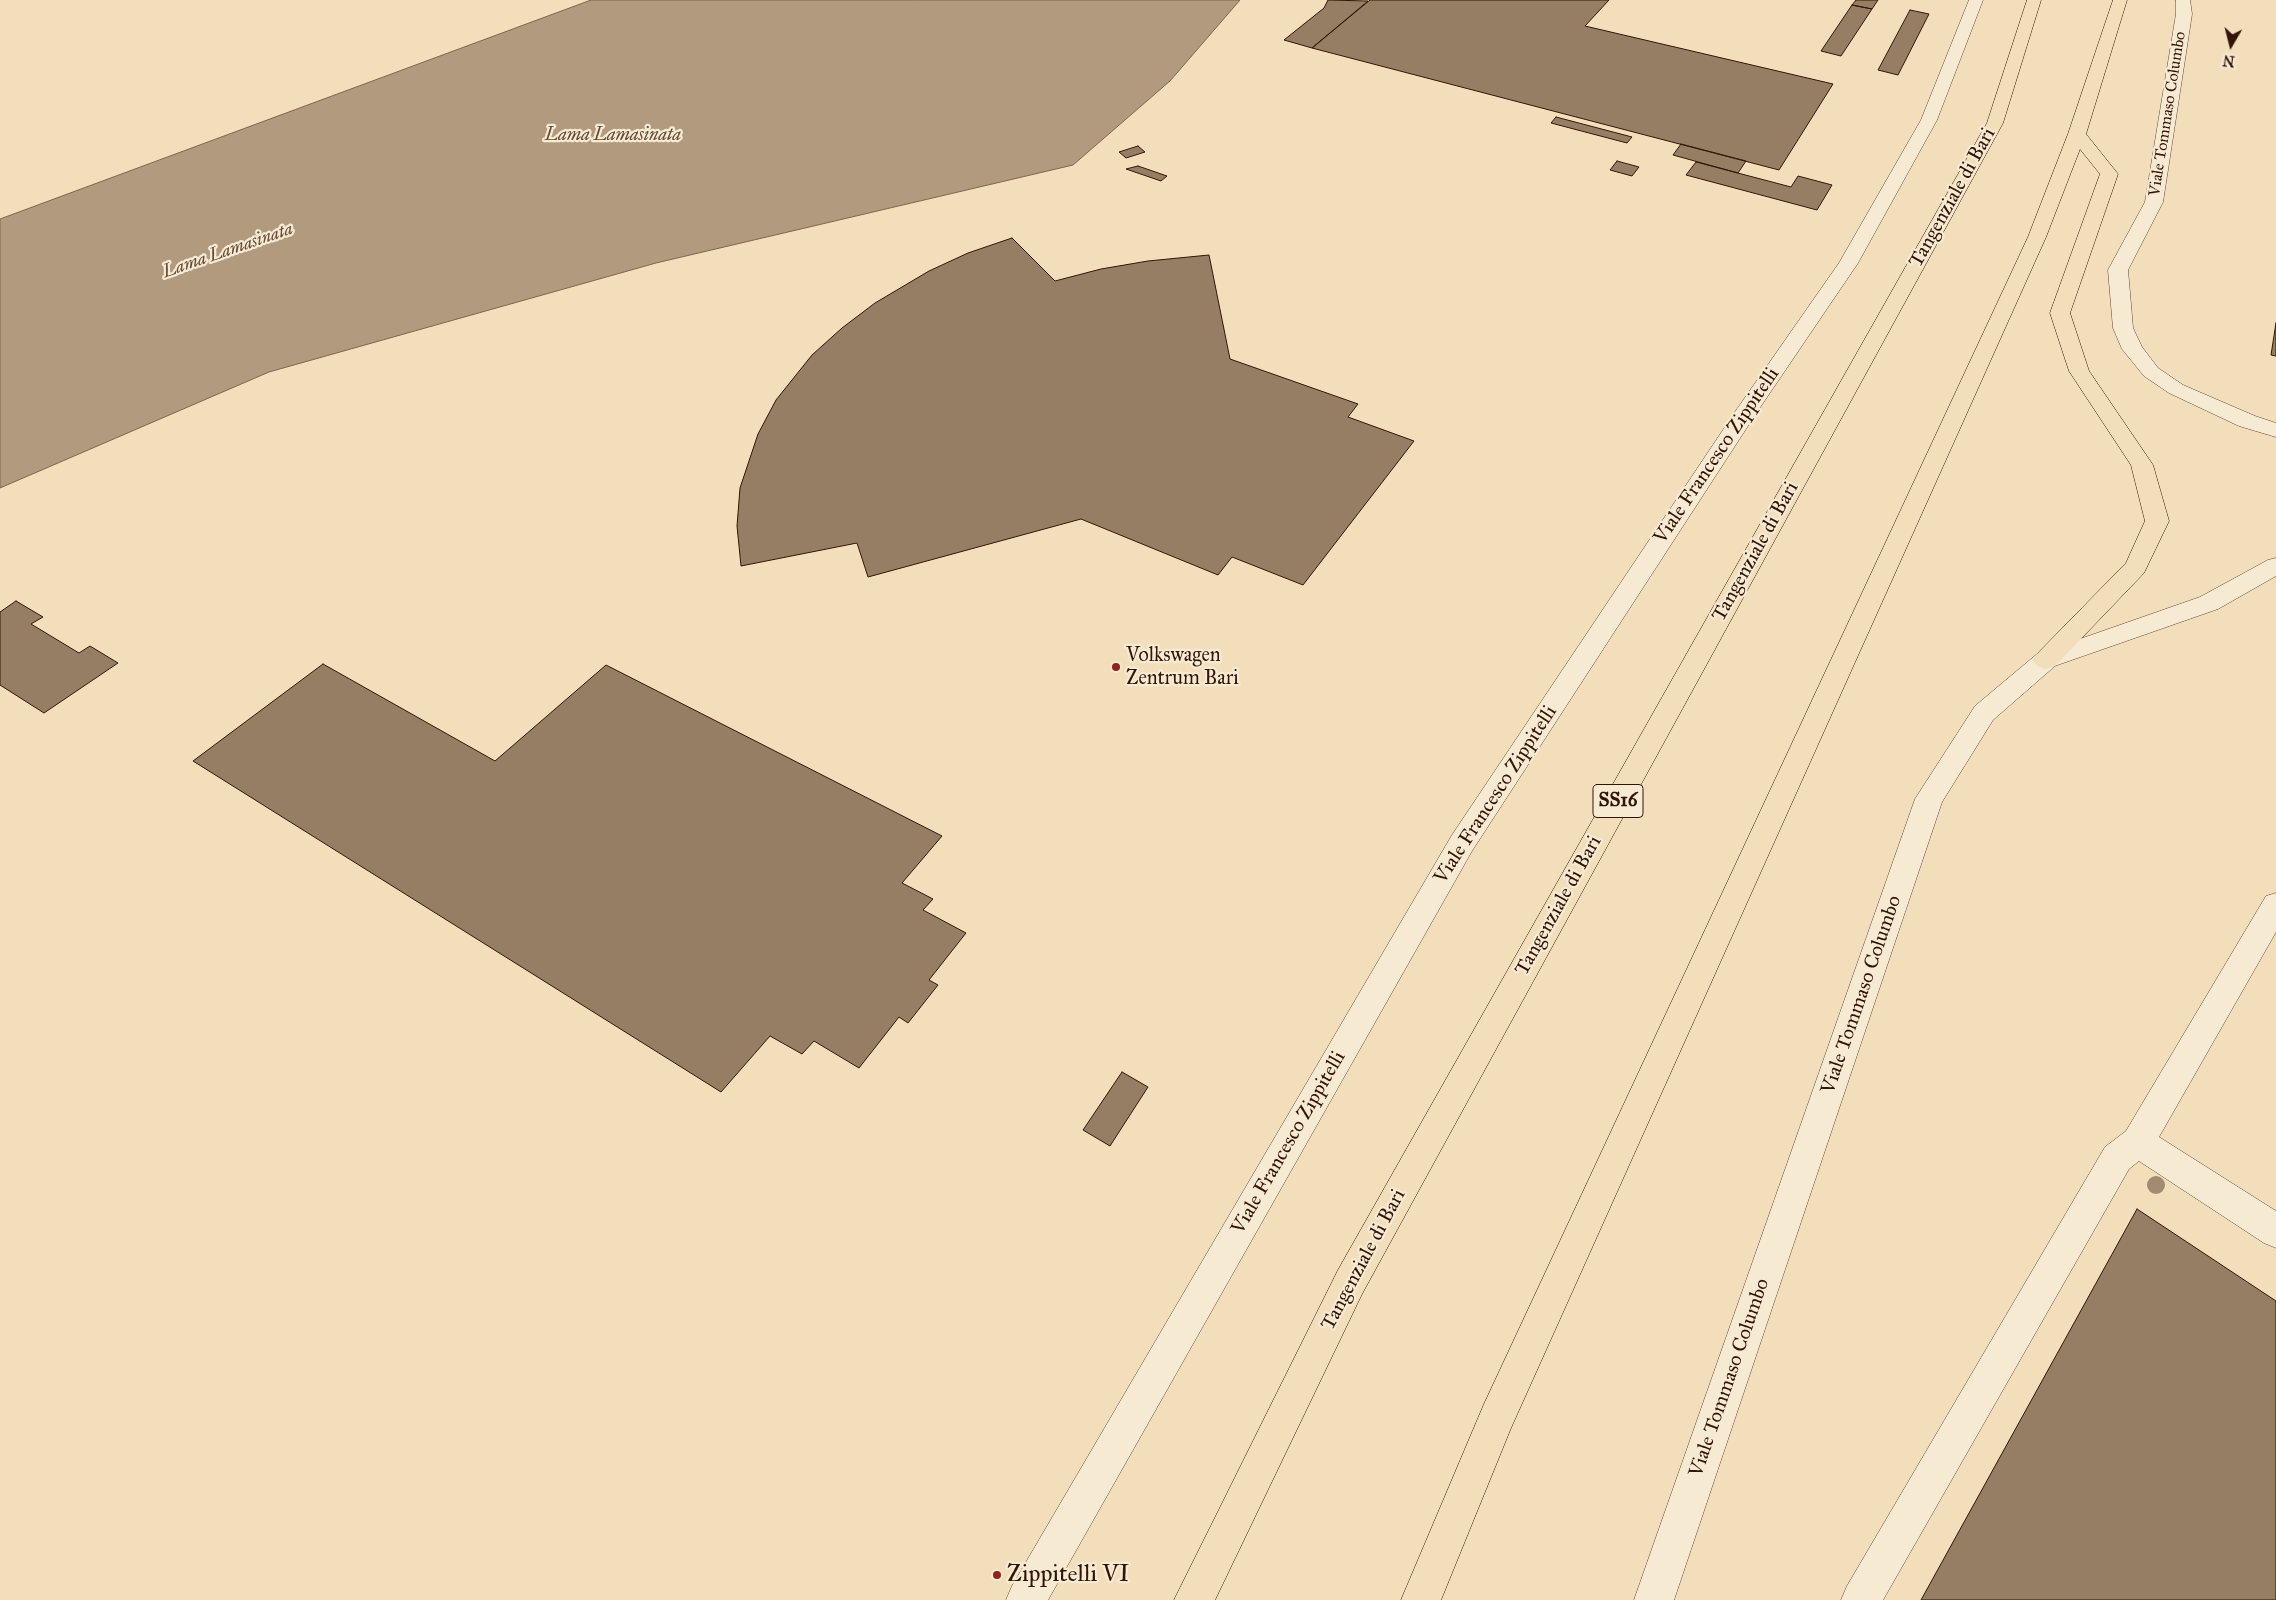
<!DOCTYPE html>
<style>
body{margin:0}
#map{position:relative;width:2276px;height:1600px;overflow:hidden;background:#f3debc;font-family:"IM FELL Great Primer",serif}
canvas{display:block}
.north{position:absolute;left:2206px;top:20px;width:50px;height:50px;-webkit-text-stroke:4px #f7ead3;paint-order:stroke;rotate:188deg;font-size:14px;font-weight:700;line-height:20px;text-align:center;color:#321506}
.north::after{content:'';display:block;margin:auto;width:18px;height:22px;background:#321506;clip-path:polygon(50% 0,100% 100%,50% 72%,0 100%)}
</style>
<div id="map">
<canvas width="2276" height="1600"></canvas>
<div class="north">N</div>
</div>
<script>
const c = document.querySelector('canvas').getContext('2d');
c.lineJoin = 'round';
function paint(path, color) { c.fillStyle = color; c.fill(path, 'evenodd'); }
const poly = rows => new Path2D(rows.map(r => 'M' + r).join(''));
function stroke(path, color, width, dash) { c.strokeStyle = color; c.lineWidth = width; c.lineCap = dash ? 'butt' : 'round'; c.setLineDash(dash || []); c.stroke(path); }
function write(font, color, halo, rows, align = 'center') {
  c.font = font + ' "IM FELL Great Primer",serif'; c.lineWidth = 4.5; c.setLineDash([]); c.textBaseline = 'middle'; c.strokeStyle = halo; c.fillStyle = color; for (const [text, x, y, turn = 0] of rows) {
    c.save(); c.translate(x, y); c.rotate((+turn || 0) * Math.PI / 180); c.textAlign = isNaN(turn) ? turn : align; if (halo) c.strokeText(text, 0, 0); c.fillText(text, 0, 0); c.restore();
  }
}
const water = poly([
 [591,0,1240,0,1170,81,1073,165,656,263,269,372,0,488,0,219,591,0]
]);
paint(water, '#b19a7e');
stroke(water, '#7e654e', 1);
const building = poly([
 [1328,0,1368,1,1312,48,1284,40,1324,8,1328,0],
 [1370,0,1609,0,1585,26,1833,84,1779,170,1312,48,1370,0],
 [1856,0,1878,0,1872,9,1852,5,1856,0],
 [1852,5,1872,9,1841,56,1821,51,1852,5],
 [1910,10,1929,14,1898,75,1878,70,1910,10],
 [1556,117,1632,137,1627,143,1551,123,1556,117],
 [1681,144,1746,161,1738,173,1673,155,1681,144],
 [1138,146,1145,152,1126,158,1119,152,1138,146],
 [1617,161,1639,167,1632,176,1610,170,1617,161],
 [1696,162,1791,187,1798,176,1832,185,1817,210,1686,175,1696,162],
 [1138,166,1167,176,1161,181,1126,169,1138,166],
 [1012,238,1055,281,1101,269,1148,261,1209,255,1230,359,1358,404,1348,417,1414,441,1303,585,1232,557,1218,575,1081,519,868,577,857,543,741,566,737,526,740,488,758,434,776,400,812,355,842,328,875,303,929,271,968,253,1012,238],
 [2276,323,2276,356,2271,355,2276,323],
 [16,601,43,617,31,624,79,653,90,646,118,663,44,713,0,685,0,612,16,601],
 [323,664,495,761,606,665,942,836,902,883,933,899,923,910,966,933,929,980,938,985,908,1023,899,1017,859,1068,814,1041,802,1054,770,1036,721,1092,193,761,323,664],
 [1122,1072,1148,1087,1110,1146,1083,1130,1122,1072],
 [2137,1209,2276,1301,2276,1600,1921,1600,2137,1209]
]);
paint(building, '#967e65');
stroke(building, '#321506', 1);
const service = poly([
 [2276,893,2276,932,2159,1137,2276,1211,2276,1248,2264,1243,2139,1161,2129,1169,1883,1600,1841,1600,1847,1586,2105,1147,2126,1131,2266,896,2276,893]
]);
const minor = poly([
 [1969,0,1983,0,1937,120,1858,263,1759,409,1472,851,1048,1600,1006,1600,1012,1586,1452,835,1737,409,1839,263,1921,120,1969,0],
 [2176,0,2190,0,2192,14,2163,202,2128,270,2133,328,2142,347,2158,368,2183,385,2255,416,2276,423,2276,437,2239,426,2169,393,2144,376,2122,349,2113,328,2108,270,2145,202,2176,14,2176,0],
 [2276,558,2276,576,2218,609,2046,669,2037,666,2033,660,2037,654,2200,597,2268,560,2276,558]
]);
const tertiary = poly([
 [2046,651,2055,654,2059,660,2055,666,1993,720,1942,802,1674,1600,1634,1600,1915,799,1975,706,2037,654,2046,651]
]);
const trunk = poly([
 [2027,0,2041,0,2003,123,1362,1294,1215,1600,1174,1600,1338,1270,1987,123,2027,0],
 [2113,0,2127,0,2086,134,2118,174,2070,313,2089,371,2153,465,2169,521,2144,573,2055,666,2046,669,2037,666,2033,660,2037,654,2126,563,2145,521,2131,465,2069,371,2050,313,2100,174,2080,149,2046,237,1511,1428,1441,1600,1401,1600,1484,1404,2028,237,2068,134,2113,0]
]);
stroke(service, '#624734', 1);
stroke(minor, '#624734', 1);
stroke(tertiary, '#624734', 1);
stroke(trunk, '#321506', 1);
paint(service, '#f7ead3');
paint(minor, '#f7ead3');
paint(tertiary, '#f7ead3');
paint(trunk, '#f3debc');
c.fillStyle = '#a38b71';
for (const [x, y] of [
 [2156,1185]
]) { c.beginPath(); c.arc(x, y, 9, 0, 2 * Math.PI); c.fill(); }
for (const [x, y, r, color] of [
 [1116,667,5,"#8f2418"],
 [997,1575,5,"#8f2418"]
]) { const dot = new Path2D(); dot.arc(x, y, r, 0, 2 * Math.PI); c.fillStyle = color; c.fill(dot); stroke(dot, '#f7ead3', 2); }
write('16px', '#321506', '#f7ead3', [
 ["Viale Tommaso Columbo",2168,114,-81]
]);
write('italic 18px', '#654a36', '#f7ead3', [
 ["Lama Lamasinata",613,136],
 ["Lama Lamasinata",228,251,-19]
]);
for (const [x, y, w] of [
 [1618,801,50]
]) { const box = new Path2D(); box.roundRect(x - w / 2, y - 16.5, w, 33, 4); c.fillStyle = '#f7ead3'; c.fill(box); stroke(box, '#321506', 1); }
write('bold 19px', '#321506', null, [
 ["SS16",1618,801]
]);
write('20px', '#321506', '#f7ead3', [
 ["Tangenziale di Bari",1953,198,-61],
 ["Viale Francesco Zippitelli",1717,456,-56],
 ["Tangenziale di Bari",1756,552,-61],
 ["Viale Francesco Zippitelli",1496,795,-57],
 ["Tangenziale di Bari",1559,906,-61],
 ["Viale Tommaso Columbo",1862,995,-71],
 ["Viale Francesco Zippitelli",1289,1143,-60],
 ["Tangenziale di Bari",1364,1260,-62],
 ["Viale Tommaso Columbo",1730,1378,-71]
]);
write('20px', '#321506', '#f7ead3', [
 ["Volkswagen",1126,656],
 ["Zentrum Bari",1126,679]
], 'left');
write('24px', '#321506', '#f7ead3', [
 ["Zippitelli VI",1007,1575]
], 'left');
</script>
